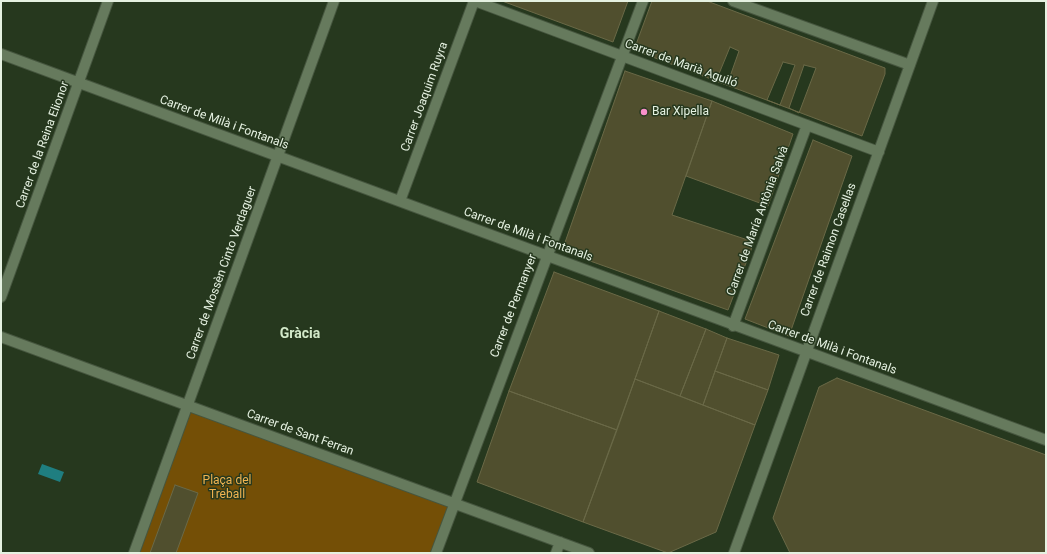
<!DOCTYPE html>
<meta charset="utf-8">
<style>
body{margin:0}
#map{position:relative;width:1047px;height:554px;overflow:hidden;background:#26381e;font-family:Roboto,sans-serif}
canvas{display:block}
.frame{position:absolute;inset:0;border:2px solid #e5f1e1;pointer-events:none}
</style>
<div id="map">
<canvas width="1047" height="554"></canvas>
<div class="frame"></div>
</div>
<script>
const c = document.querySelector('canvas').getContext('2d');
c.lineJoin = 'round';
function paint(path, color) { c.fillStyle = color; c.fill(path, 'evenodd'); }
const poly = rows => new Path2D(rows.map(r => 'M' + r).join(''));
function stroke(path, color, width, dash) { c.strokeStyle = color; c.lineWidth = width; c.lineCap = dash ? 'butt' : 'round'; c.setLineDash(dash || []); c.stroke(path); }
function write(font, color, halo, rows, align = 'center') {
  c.font = font + ' Roboto,sans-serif'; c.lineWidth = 3; c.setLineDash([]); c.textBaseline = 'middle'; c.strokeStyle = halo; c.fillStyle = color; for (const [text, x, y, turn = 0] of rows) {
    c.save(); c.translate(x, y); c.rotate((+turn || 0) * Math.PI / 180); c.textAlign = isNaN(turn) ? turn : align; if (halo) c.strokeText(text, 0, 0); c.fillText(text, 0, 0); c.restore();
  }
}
paint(poly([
 [188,405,454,504,436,553,134,553]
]), '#744f06');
paint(poly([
 [42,464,64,472,60,482,38,474]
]), '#1f7e80');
const building = poly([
 [502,1,628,1,613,42,502,1],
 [652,1,707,1,885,68,885,74,862,136,634,50,652,1],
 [730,47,739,51,727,85,716,81,730,47],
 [783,62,795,65,780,105,767,100,783,62],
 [804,65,816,68,799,113,789,108,804,65],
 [625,71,712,101,672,215,754,242,728,310,562,251,625,71],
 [712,101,793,134,768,206,686,176,712,101],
 [813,140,852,156,789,336,745,319,813,140],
 [554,272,659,311,617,430,509,391,554,272],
 [659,311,706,329,680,396,635,379,659,311],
 [706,329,727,338,703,405,680,396,706,329],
 [727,338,779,355,768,390,715,371,727,338],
 [715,371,768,390,755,425,703,405,715,371],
 [837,378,1046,455,1046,553,790,553,773,518,819,387,837,378],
 [635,379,755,425,716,532,668,553,583,522,635,379],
 [509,391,617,430,583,522,477,482,509,391],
 [175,485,198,493,176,553,150,553,175,485]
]);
paint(building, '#504f2e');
stroke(building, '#6a6947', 1);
const minor = poly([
 [475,1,879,152],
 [733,1,910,65],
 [1,54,1046,440],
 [400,201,474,1],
 [1,297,108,1],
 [733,326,807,125],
 [1,337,589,553],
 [134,553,334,1],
 [436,553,643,1],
 [556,553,560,542],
 [734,553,933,1]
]);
stroke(minor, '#46563f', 12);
stroke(minor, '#667a5d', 10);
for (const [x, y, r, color] of [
 [644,112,4,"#f990ca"]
]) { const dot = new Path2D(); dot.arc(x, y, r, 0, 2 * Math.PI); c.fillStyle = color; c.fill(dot); stroke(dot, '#26381e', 1.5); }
write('12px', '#e5f1e1', '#26381e', [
 ["Carrer de Marià Aguiló",681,64,20],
 ["Carrer Joaquim Ruyra",425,97,-70],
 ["Carrer de Milà i Fontanals",224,123,20],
 ["Carrer de la Reina Elionor",43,145,-70],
 ["Carrer de María Antònia Salvà",758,221,-70],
 ["Carrer de Milà i Fontanals",528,235,20],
 ["Carrer de Raimon Casellas",829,250,-70],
 ["Carrer de Mossèn Cinto Verdaguer",222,273,-70],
 ["Carrer de Permanyer",514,306,-69],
 ["Carrer de Milà i Fontanals",832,348,20],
 ["Carrer de Sant Ferran",300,433,20]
]);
write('12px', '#e5f1e1', '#26381e', [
 ["Bar Xipella",652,112]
], 'left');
write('12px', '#f1b451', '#26381e', [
 ["Plaça del",227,481],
 ["Treball",227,495]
]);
write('bold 14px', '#d2e9c9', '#26381e', [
 ["Gràcia",300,334]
]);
</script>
